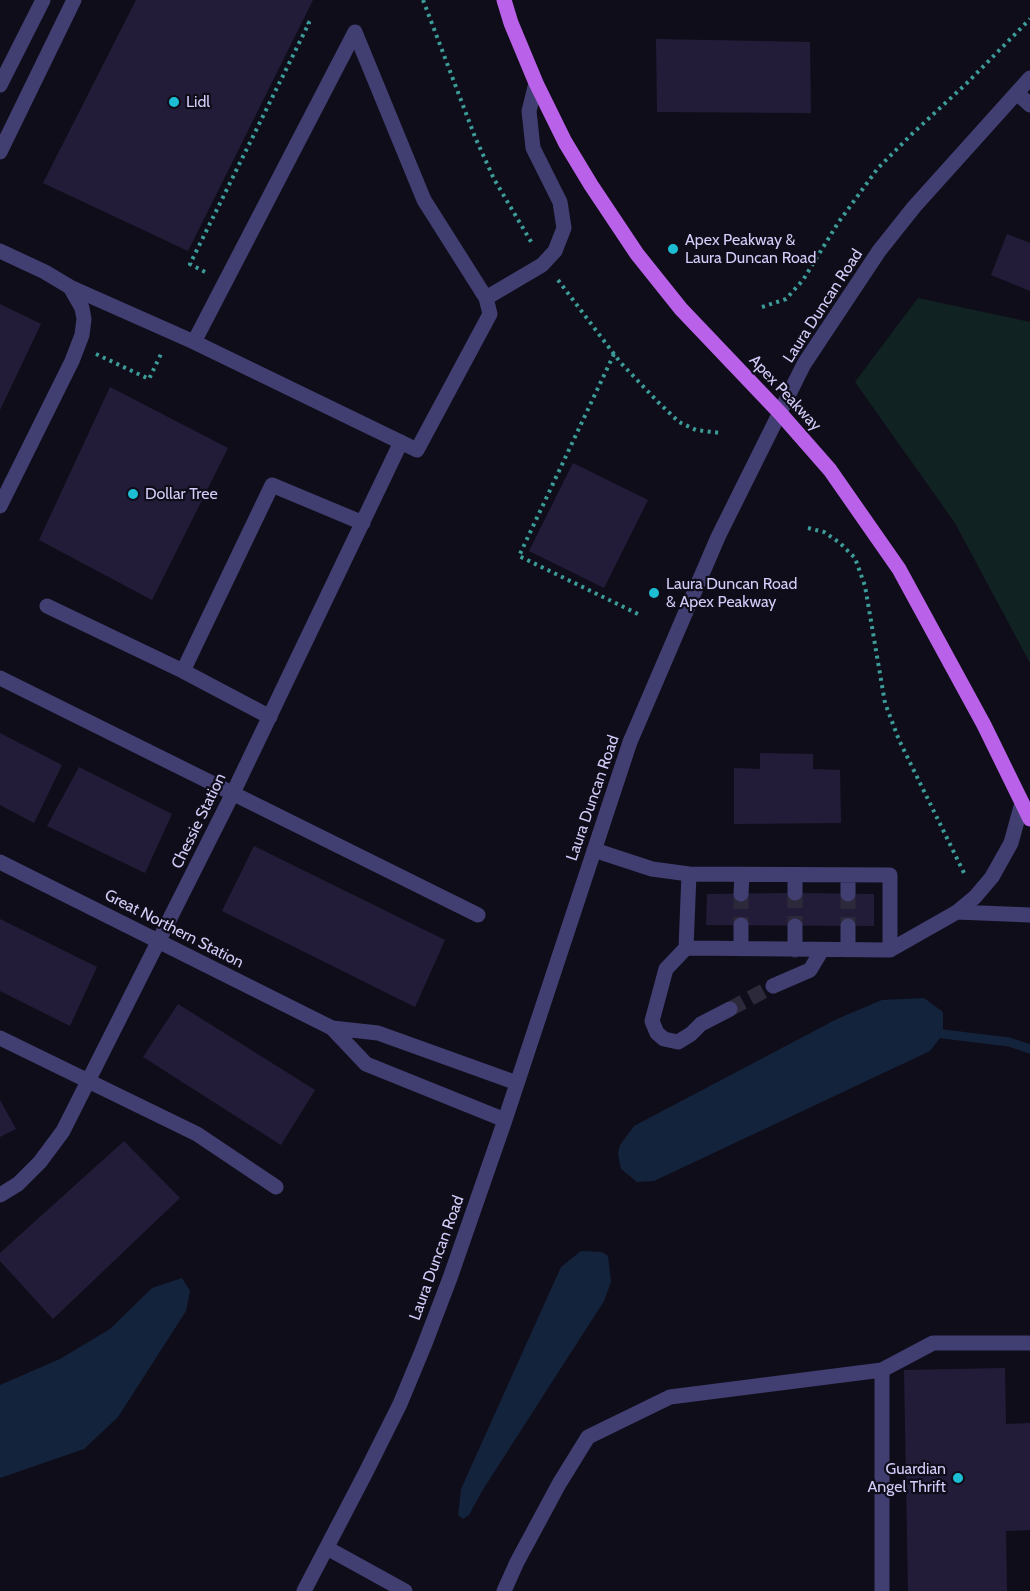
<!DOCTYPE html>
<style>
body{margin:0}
canvas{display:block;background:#0f0d19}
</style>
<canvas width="1030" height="1591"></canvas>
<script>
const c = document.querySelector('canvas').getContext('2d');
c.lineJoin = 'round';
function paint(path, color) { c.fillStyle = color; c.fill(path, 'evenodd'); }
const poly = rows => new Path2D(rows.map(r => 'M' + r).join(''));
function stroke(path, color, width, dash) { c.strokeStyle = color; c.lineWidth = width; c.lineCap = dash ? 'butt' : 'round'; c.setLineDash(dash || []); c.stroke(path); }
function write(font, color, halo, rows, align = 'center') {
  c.font = font + ' Cabin,sans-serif'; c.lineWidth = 4.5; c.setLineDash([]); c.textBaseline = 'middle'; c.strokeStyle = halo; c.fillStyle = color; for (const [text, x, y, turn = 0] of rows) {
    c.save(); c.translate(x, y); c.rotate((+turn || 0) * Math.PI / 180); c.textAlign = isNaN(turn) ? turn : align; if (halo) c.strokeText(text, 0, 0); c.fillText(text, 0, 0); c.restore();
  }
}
paint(poly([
 [918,298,1030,322,1030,663,955,523,855,382]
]), '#122');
paint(poly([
 [924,998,943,1012,943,1034,930,1051,654,1181,637,1182,621,1169,618,1154,620,1145,634,1126,837,1019,882,1000],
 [581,1251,602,1252,608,1256,611,1282,604,1301,482,1491,469,1515,463,1519,458,1515,461,1489,561,1267],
 [182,1278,190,1291,186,1311,118,1417,84,1449,0,1478,0,1385,60,1359,110,1329,152,1288]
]), '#13233c');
stroke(poly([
 [943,1034,1009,1042,1030,1049]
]), '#13233c', 9);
paint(poly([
 [136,0,313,0,188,251,43,183],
 [656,39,810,42,811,113,657,112],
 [1007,234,1030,243,1030,291,991,275],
 [0,304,41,324,0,410],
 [110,387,228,448,152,600,39,540],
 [573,463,648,500,604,588,529,551],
 [0,733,62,765,34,823,0,805],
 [760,753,813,754,813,769,840,770,841,823,734,824,734,768,760,769],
 [79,767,172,814,145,873,47,826],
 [254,846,445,940,415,1007,222,911],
 [795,893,874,894,874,926,706,925,707,894],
 [0,919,97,967,70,1026,0,991],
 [178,1004,315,1090,281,1145,143,1057],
 [0,1100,16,1129,0,1137],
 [124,1141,180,1198,53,1319,0,1261,0,1253],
 [1005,1368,1006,1424,1030,1423,1030,1530,1006,1531,1007,1591,908,1591,904,1370]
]), '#221c38');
stroke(poly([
 [795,893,795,926],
 [741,894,741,925],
 [848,894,848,926],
 [730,1009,773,986]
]), '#2c2a3a', 15, [15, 8]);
stroke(poly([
 [423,0,475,137,494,179,533,245],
 [205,272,190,264,309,23,303,20],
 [558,280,620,362,658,402,679,422,696,430,721,433],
 [762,307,786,299,803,280,838,223,878,168,913,133,967,83,1030,19],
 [96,354,149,379,161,354],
 [614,354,519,556,638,614],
 [808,528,824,532,840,543,855,558,865,586,885,703,899,740,965,875]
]), '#3c9c99', 4, [3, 4.5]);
stroke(poly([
 [0,85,43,0],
 [1017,93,1030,105],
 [0,152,74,0],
 [0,251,45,272,70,287,82,308,84,319,82,335,72,361,0,506],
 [70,287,194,342,417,450,490,314,486,298,424,200,355,32,194,342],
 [486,298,542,265,555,251,564,228,560,202,533,148,529,111,536,83],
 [47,606,183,671],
 [0,678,478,915],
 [270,717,183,671,272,485,363,523],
 [594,850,652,869,689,874,890,875,890,950],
 [0,862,332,1028,366,1064,505,1120],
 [689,874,686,948,666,969,652,1021,657,1033,664,1039,678,1042,691,1034,701,1024,730,1009],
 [795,875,795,893],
 [848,876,848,894],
 [741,894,742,875],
 [957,912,1030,915],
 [741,925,741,949],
 [795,926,795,950],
 [686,948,890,950,957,912,975,897,992,877,1011,843,1022,803],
 [848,950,848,926],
 [773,986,810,970,822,950],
 [332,1028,378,1033,517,1083],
 [0,1038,197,1134,276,1187],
 [0,1195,18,1184,40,1162,63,1131,233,793,401,442],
 [882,1370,933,1343,1030,1343],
 [327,1548,405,1591],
 [304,1591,365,1474,400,1404,424,1346,450,1278,505,1120,630,742,718,537,804,364,879,251,914,207,1030,78],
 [504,1591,517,1562,559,1484,588,1437,670,1397,882,1370,882,1591]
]), '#413e72', 15);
stroke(poly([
 [504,0,511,23,536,83,565,142,591,185,637,254,681,309,780,413,830,470,899,569,984,725,1030,819]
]), '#b962e9', 15);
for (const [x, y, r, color] of [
 [174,102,6,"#1dbdd3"],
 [673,249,6,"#1dbdd3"],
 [133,494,6,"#1dbdd3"],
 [654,593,6,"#1dbdd3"],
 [958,1478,6,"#1dbdd3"]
]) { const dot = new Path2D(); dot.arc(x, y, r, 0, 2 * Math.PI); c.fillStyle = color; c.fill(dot); stroke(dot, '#0f0d19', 2); }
write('16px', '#d2ccf8', '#0f0d19', [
 ["Lidl",186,102],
 ["Apex Peakway &",685,240],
 ["Laura Duncan Road",685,258],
 ["Dollar Tree",145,494],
 ["Laura Duncan Road",666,584],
 ["& Apex Peakway",666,602],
 ["Guardian",946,1469,"right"],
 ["Angel Thrift",946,1487,"right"]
], 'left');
write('16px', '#d2ccf8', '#0f0d19', [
 ["Laura Duncan Road",823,306,-57],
 ["Apex Peakway",785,393,47],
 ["Laura Duncan Road",593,798,-71],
 ["Chessie Station",199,821,-64],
 ["Great Northern Station",174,929,27],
 ["Laura Duncan Road",437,1258,-70]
]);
</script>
